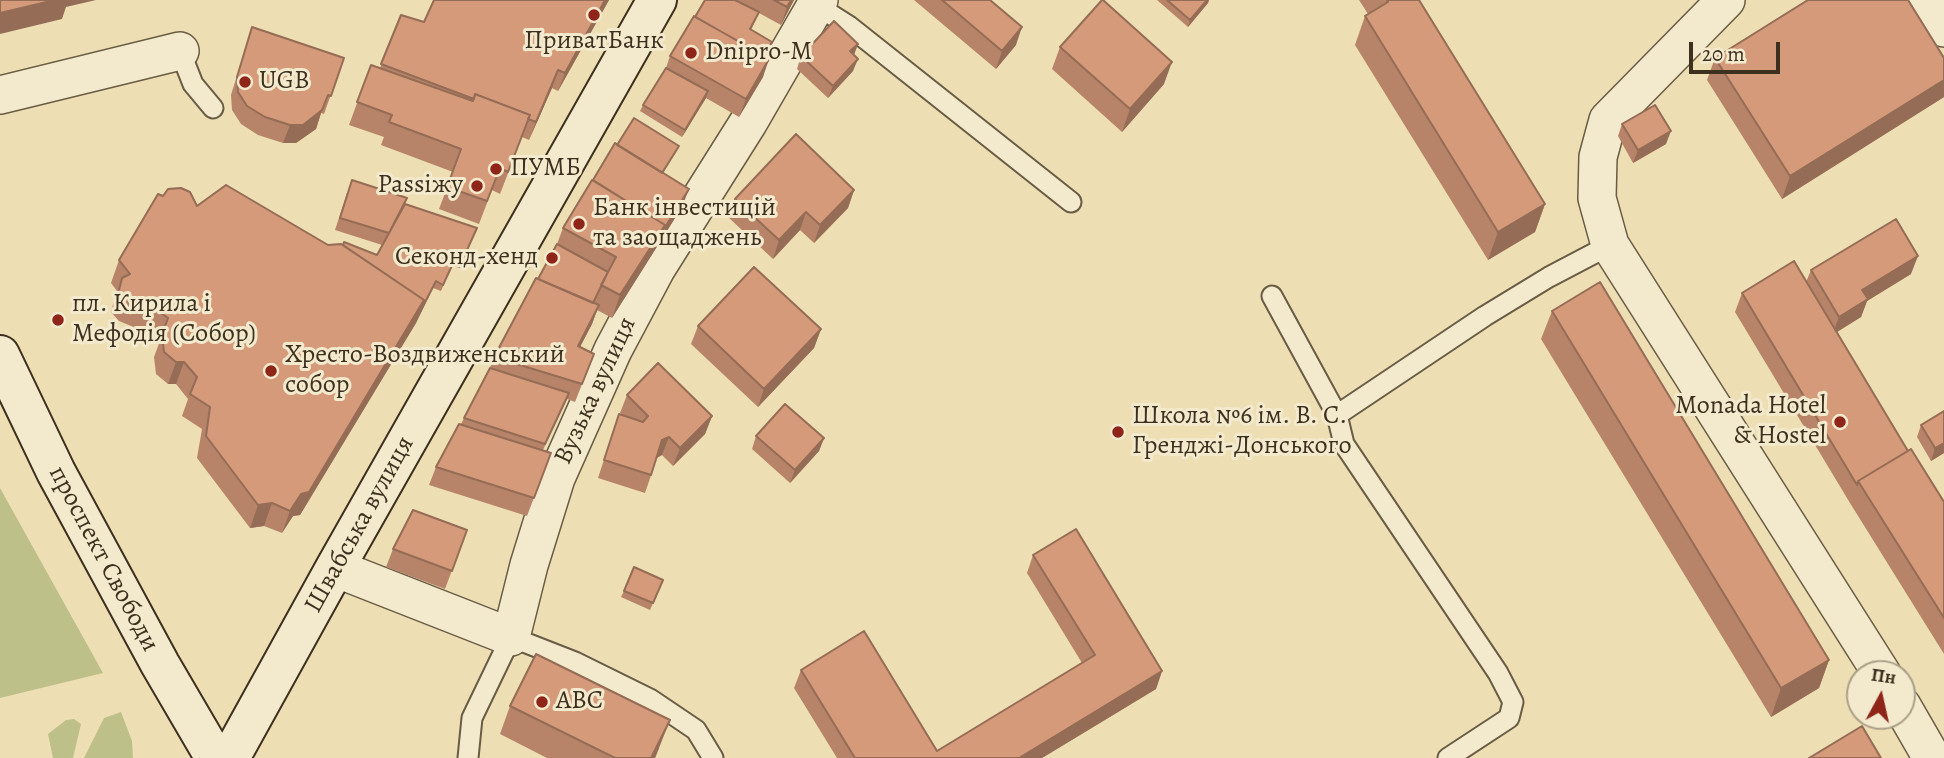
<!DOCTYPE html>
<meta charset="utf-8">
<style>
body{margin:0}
#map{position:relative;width:1944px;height:758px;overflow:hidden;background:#eddeb4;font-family:Alegreya,serif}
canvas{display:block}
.north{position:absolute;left:1846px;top:660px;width:70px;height:70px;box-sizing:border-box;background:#f3eace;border:2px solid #aaa088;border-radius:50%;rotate:8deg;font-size:19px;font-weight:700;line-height:28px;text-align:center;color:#3d301e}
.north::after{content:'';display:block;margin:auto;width:24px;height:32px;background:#8f2418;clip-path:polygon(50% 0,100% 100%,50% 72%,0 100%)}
.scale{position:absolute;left:1689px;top:42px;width:91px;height:32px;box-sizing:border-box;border:4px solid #3d301e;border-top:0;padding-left:9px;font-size:21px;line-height:24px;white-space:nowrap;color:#3d301e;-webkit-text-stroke:5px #f3eace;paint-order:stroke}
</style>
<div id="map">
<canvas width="1944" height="758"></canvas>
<div class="north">Пн</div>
<div class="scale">20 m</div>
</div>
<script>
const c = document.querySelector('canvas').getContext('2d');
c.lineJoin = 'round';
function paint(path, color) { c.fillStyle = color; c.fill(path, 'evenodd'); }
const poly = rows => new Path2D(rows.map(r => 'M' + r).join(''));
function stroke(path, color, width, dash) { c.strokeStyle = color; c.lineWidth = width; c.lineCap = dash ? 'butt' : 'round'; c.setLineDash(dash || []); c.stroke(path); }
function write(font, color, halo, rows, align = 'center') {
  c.font = font + ' Alegreya,serif'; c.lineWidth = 6; c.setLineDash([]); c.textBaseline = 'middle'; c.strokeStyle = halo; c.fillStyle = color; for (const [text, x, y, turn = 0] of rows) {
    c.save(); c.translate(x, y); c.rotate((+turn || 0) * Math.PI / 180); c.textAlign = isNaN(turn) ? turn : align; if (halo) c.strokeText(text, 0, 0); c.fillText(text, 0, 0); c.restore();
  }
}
paint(poly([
 [0,488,103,673,0,698],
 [121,712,132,741,133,758,84,758,104,718],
 [74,719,81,724,73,758,53,758,48,734,66,720]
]), '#bec089');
const lane = poly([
 [816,5,849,26,1071,202],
 [180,51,193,84,213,108],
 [1272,296,1337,415,1344,444,1498,673,1513,702,1509,718,1448,758],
 [1337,415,1485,316,1549,277,1610,245],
 [468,758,472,718,511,637,575,662,650,699,696,730,713,758]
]);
const street = poly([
 [1726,0,1608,120,1598,157,1597,198,1610,245,1882,674],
 [1926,0,1944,28],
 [0,95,180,51],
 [335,568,511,637,529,565,556,478,613,350,656,269,748,123,819,0],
 [1902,706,1932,758]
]);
const secondary = poly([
 [0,355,56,472,160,664,215,758],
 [230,758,335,568,657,0]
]);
stroke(lane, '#695c44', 23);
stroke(street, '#695c44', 40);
stroke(secondary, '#3d301e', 42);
stroke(lane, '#f3eace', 19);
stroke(street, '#f3eace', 37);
stroke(secondary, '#f3eace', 38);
paint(poly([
 [609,0,558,91,552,88,529,140,522,137,500,194,492,190,479,224,439,209,453,172,381,145,384,137,349,125,371,65,380,68,401,15,424,22],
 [705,0,794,0,781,25,759,13,751,30,772,42,765,56,763,77,739,117,706,98,682,137,640,111,643,105,666,68,670,56],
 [914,0,990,0,1016,45,996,69],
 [1157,0,1209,0,1208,3,1188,27],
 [1359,0,1419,0,1545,204,1535,232,1488,260,1355,45,1365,16,1368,14],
 [252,27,344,58,324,114,321,113,316,129,296,143,283,143,258,135,241,124,232,110,231,95],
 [858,44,854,55,853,71,828,98,797,69,801,56],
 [1060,47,1164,84,1122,132,1052,69],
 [1715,58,1944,58,1944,97,1782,199,1707,80],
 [1622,124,1666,144,1633,163,1618,136],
 [617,145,676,152,663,173,682,207,612,318,597,310,592,324,580,347,594,354,575,402,567,399,543,450,551,453,527,516,429,485,436,467,461,424,490,368,494,357,557,244,563,228,593,180],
 [854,190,848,208,814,243,800,230,773,259,728,217,735,199],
 [347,193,405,204,474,235,460,268,452,266,441,291,433,288,416,323,300,515,293,516,282,533,264,526,250,528,197,458,202,429,182,416,188,399,176,384,168,384,156,374,154,357,160,341,153,335,119,321,111,312,117,291,111,283,119,260,163,196,328,245,377,255,382,245,335,230],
 [1811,270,1911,274,1867,301,1861,317,1837,332,1908,451,1944,502,1944,654,1850,503,1735,312,1742,293,1806,282],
 [1552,311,1829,660,1819,688,1771,717,1541,339],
 [698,326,821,329,814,348,758,407,691,344],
 [627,395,712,416,705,434,673,466,662,455,657,458,645,493,598,478,619,414,623,415,620,413],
 [1921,425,1944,453,1931,461,1917,437],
 [756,436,824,438,819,451,790,483,752,449],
 [467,530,445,589,386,567,393,549],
 [1033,555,1162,671,1156,689,1042,758,837,758,794,688,801,670,937,751,1082,663,1027,573],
 [663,580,650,610,621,597,624,591],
 [510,706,659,748,655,758,547,758,500,734]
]), '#b78469');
paint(poly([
 [55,0,96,0,66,7,62,19,0,34,0,13],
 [605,0,609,0,558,91,565,73],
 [791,0,794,0,781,25,787,7],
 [1207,0,1209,0,1208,3,1188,27,1190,20],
 [1022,27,1016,45,996,69,1002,51],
 [858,44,853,57,850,51],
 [769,59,763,77,739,117,746,99],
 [858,59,853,71,828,98,833,86],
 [1172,62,1164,84,1122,132,1130,109],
 [558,70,552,88,529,140,536,122],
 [1944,80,1944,97,1782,199,1790,176],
 [708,91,706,98,682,137,685,130],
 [322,110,316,129,296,143,283,143,290,125],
 [1671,131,1666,144,1633,163,1638,150],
 [689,189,682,207,612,318,620,295],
 [854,190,848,208,814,243,820,225],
 [1545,204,1535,232,1488,260,1498,232],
 [806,212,800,230,773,259,779,240],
 [1918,256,1911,274,1867,301,1861,317,1832,335,1839,317,1862,290],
 [436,281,416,323,300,515,293,516,282,533,290,511],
 [599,305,592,324,571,364,578,346],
 [821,329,814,348,758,407,764,389],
 [176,362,184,362,176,384,168,384],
 [712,416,705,434,673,466,680,448],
 [669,437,662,455,656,458,662,440],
 [824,438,819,451,790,483,795,470],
 [1944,443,1944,453,1931,461,1935,448],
 [272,503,264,526,250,528,258,505],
 [1829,660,1819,688,1771,717,1781,688],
 [1162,671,1156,689,1042,758,1019,758],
 [670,720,659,748,655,758,651,758]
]), '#956c55');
const building = poly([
 [0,0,55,0,0,13,0,0],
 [434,0,605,0,565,73,558,70,536,122,528,119,530,115,475,94,474,99,381,64,401,15,424,22,434,0],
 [705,0,735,0,759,12,750,29,772,42,765,56,695,17,705,0],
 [774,0,791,0,787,7,774,0],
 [942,0,990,0,1022,27,1002,51,942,0],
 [1102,0,1103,0,1172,62,1130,109,1060,47,1102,0],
 [1167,0,1207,0,1190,20,1167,0],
 [1387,0,1419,0,1545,204,1498,232,1365,16,1388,2,1387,0],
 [1808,0,1908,0,1944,58,1944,80,1790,176,1715,58,1808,0],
 [694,16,769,59,746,99,670,56,694,16],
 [834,21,858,44,850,51,858,59,833,86,801,56,834,21],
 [252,27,344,58,331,96,328,95,322,110,303,125,290,125,265,117,247,106,238,92,237,77,252,27],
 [371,65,473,101,475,94,530,115,508,172,500,168,487,201,447,187,461,149,389,122,392,115,357,102,371,65],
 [666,68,708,91,685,130,643,105,666,68],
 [1655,105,1671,131,1638,150,1622,124,1655,105],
 [634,118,679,146,662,173,617,145,634,118],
 [796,134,854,190,820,225,806,212,779,240,735,199,796,134],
 [615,143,689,189,664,229,665,225,593,180,615,143],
 [352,180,407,198,389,233,340,218,352,180],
 [592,180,665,225,620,295,601,285,616,257,563,228,592,180],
 [226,185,328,245,341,244,424,300,309,492,301,494,290,511,272,503,258,505,206,436,210,407,190,394,197,377,184,362,176,362,164,352,162,335,168,318,161,313,127,298,119,290,122,278,130,274,119,260,158,194,163,196,168,189,181,188,190,192,197,206,226,185],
 [405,204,477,228,462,261,455,259,443,285,436,281,418,316,424,300,343,245,344,242,377,255,405,204],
 [1896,219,1918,256,1862,290,1868,299,1839,317,1811,270,1896,219],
 [557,244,608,272,593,303,538,279,557,244],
 [1794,261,1908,451,1858,481,1857,485,1742,293,1794,261],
 [754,267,821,329,764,389,698,326,754,267],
 [536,278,599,305,578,346,594,354,582,384,494,357,536,278],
 [1600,282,1829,660,1781,688,1552,311,1600,282],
 [658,363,712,416,680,448,669,437,662,440,651,475,604,460,619,414,643,422,648,416,627,395,658,363],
 [490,368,569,393,545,444,464,418,490,368],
 [785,404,824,438,795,470,756,436,785,404],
 [1944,411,1944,443,1935,448,1921,425,1944,411],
 [459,424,551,453,534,498,436,467,459,424],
 [1911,449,1944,502,1944,618,1858,481,1911,449],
 [413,510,467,530,452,571,393,549,413,510],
 [1076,529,1162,671,1019,758,855,758,801,670,864,631,937,751,1095,655,1033,555,1076,529],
 [634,567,663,580,653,603,624,591,634,567],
 [536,654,670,720,651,758,615,758,510,706,536,654],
 [1862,726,1881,758,1809,758,1862,726]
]);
paint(building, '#d59a7a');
stroke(building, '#956c55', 2);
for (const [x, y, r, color] of [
 [594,15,7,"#8f2418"],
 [691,53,7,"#8f2418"],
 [245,82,7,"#8f2418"],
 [496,169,7,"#8f2418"],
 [477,186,7,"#8f2418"],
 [579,224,7,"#8f2418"],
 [552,258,7,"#8f2418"],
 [58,320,7,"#8f2418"],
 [271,371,7,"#8f2418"],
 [1840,422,7,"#8f2418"],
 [1118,432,7,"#8f2418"],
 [542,702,7,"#8f2418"]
]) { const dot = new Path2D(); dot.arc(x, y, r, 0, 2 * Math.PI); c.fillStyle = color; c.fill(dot); stroke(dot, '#f3eace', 2.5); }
write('26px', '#3d301e', '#f3eace', [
 ["ПриватБанк",594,42,"center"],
 ["Dnipro-M",705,53],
 ["UGB",259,82],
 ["ПУМБ",510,169],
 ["Passіжу",463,186,"right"],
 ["Банк інвестицій",593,209],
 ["та заощаджень",593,239],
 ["Секонд-хенд",538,258,"right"],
 ["пл. Кирила і",72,305],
 ["Мефодія (Собор)",72,335],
 ["Хресто-Воздвиженський",285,356],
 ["собор",285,386],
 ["Monada Hotel",1826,407,"right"],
 ["& Hostel",1826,437,"right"],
 ["Школа №6 ім. В. С.",1132,417],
 ["Гренджі-Донського",1132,447],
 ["ABC",556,702]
], 'left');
write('26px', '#3d301e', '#f3eace', [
 ["Вузька вулиця",596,391,-65],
 ["Швабська вулиця",360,525,-61],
 ["проспект Свободи",103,559,62]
]);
</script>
